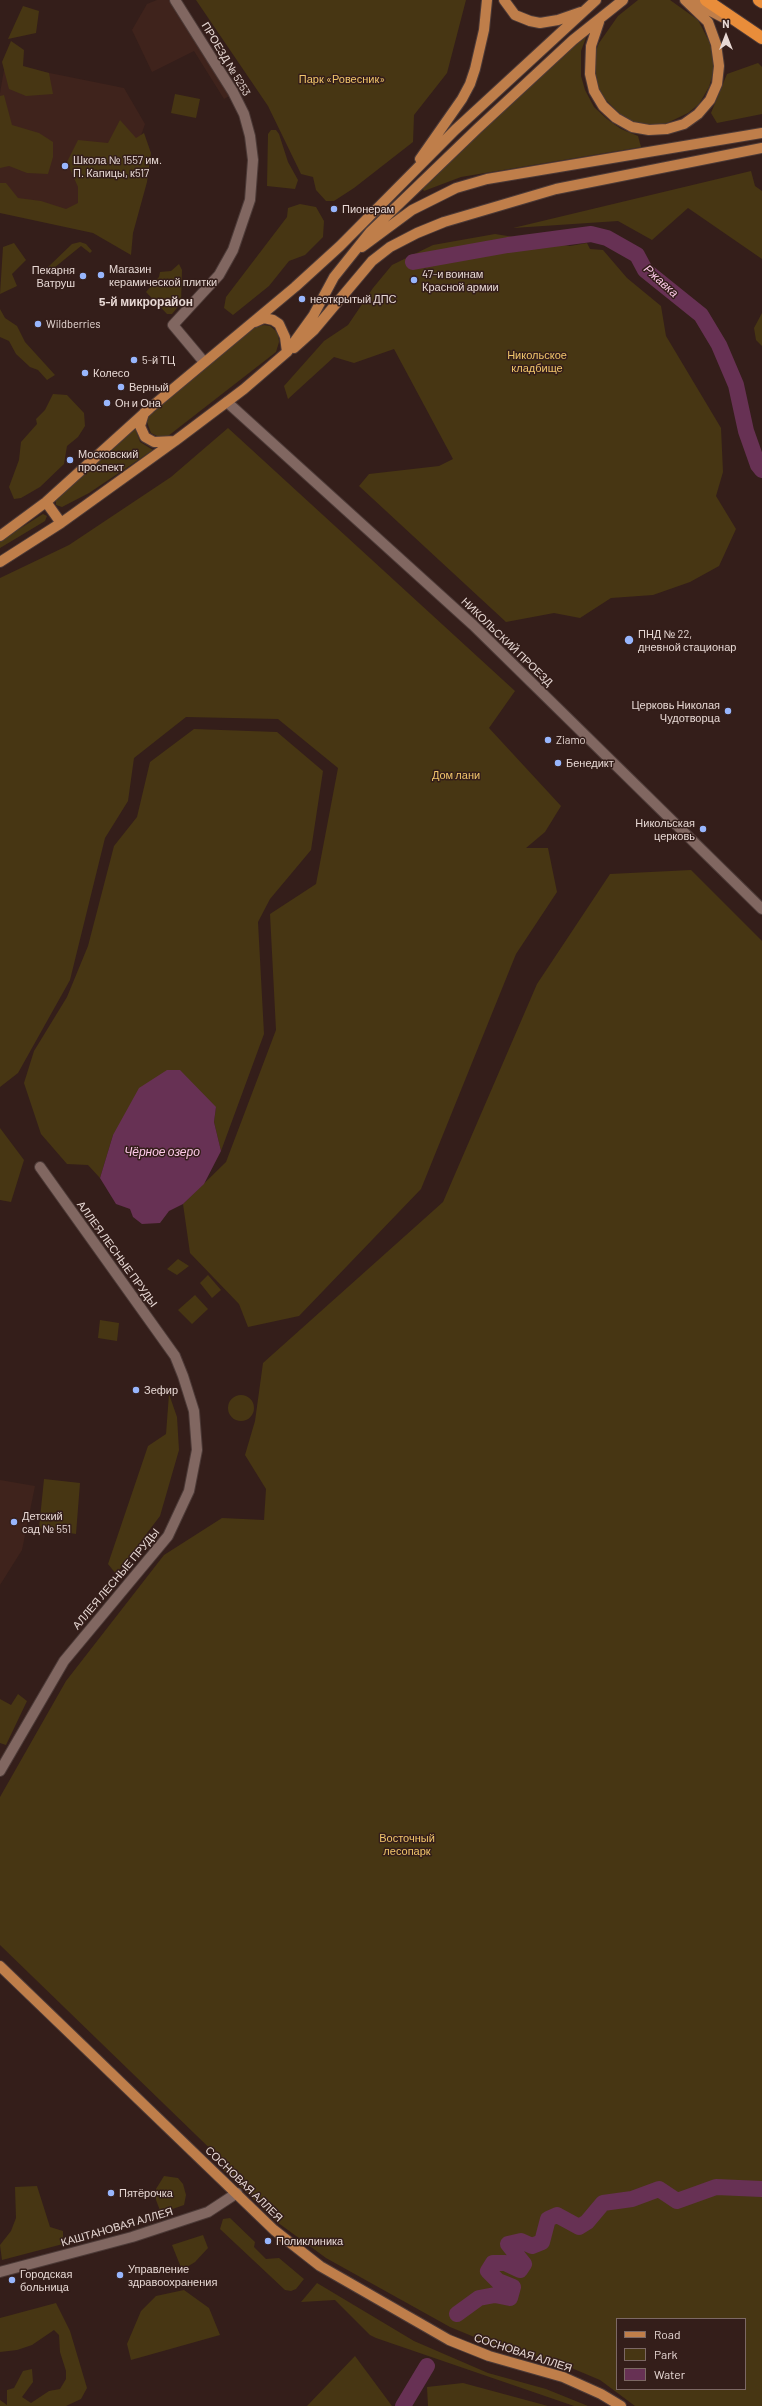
<!DOCTYPE html>
<meta charset="utf-8">
<style>
body{margin:0}
#map{position:relative;width:762px;height:2406px;overflow:hidden;background:#341e1a;font-family:Barlow,sans-serif}
canvas{display:block}
.legend{position:absolute;left:616px;top:2318px;width:130px;height:72px;box-sizing:border-box;background:#341e1a;border:1px solid #7c6864;margin:0;padding:5px 7px;list-style:none;font-size:12px;color:#e7d8d4}
.legend li{display:flex;align-items:center;gap:8px;height:20px}
.legend b{width:20px;border:1px solid #7c6864}
.north{position:absolute;left:706px;top:16px;width:40px;height:40px;-webkit-text-stroke:3px #341e1a;paint-order:stroke;rotate:0deg;font-size:11px;font-weight:700;line-height:16px;text-align:center;color:#e7d8d4}
.north::after{content:'';display:block;margin:auto;width:14px;height:18px;background:#e7d8d4;clip-path:polygon(50% 0,100% 100%,50% 72%,0 100%)}
</style>
<div id="map">
<canvas width="762" height="2406"></canvas>
<ul class="legend">
<li><b style="height:5px;background:#bf7e4a"></b>Road</li>
<li><b style="height:11px;background:#473613"></b>Park</li>
<li><b style="height:11px;background:#673154"></b>Water</li>
</ul>
<div class="north">N</div>
</div>
<script>
const c = document.querySelector('canvas').getContext('2d');
c.lineJoin = 'round';
function paint(path, color) { c.fillStyle = color; c.fill(path, 'evenodd'); }
const poly = rows => new Path2D(rows.map(r => 'M' + r).join(''));
function stroke(path, color, width, dash) { c.strokeStyle = color; c.lineWidth = width; c.lineCap = dash ? 'butt' : 'round'; c.setLineDash(dash || []); c.stroke(path); }
function write(font, color, halo, rows, align = 'center') {
  c.font = font + ' Barlow,sans-serif'; c.lineWidth = 3; c.setLineDash([]); c.textBaseline = 'middle'; c.strokeStyle = halo; c.fillStyle = color; for (const [text, x, y, turn = 0] of rows) {
    c.save(); c.translate(x, y); c.rotate((+turn || 0) * Math.PI / 180); c.textAlign = isNaN(turn) ? turn : align; if (halo) c.strokeText(text, 0, 0); c.fillText(text, 0, 0); c.restore();
  }
}
paint(poly([
 [157,0,171,0,231,95,224,99,194,51,152,72,132,30,147,4],
 [5,64,124,88,145,124,110,225,0,207,0,93],
 [0,1480,35,1486,22,1550,0,1585]
]), '#3f231c');
paint(poly([
 [196,0,466,0,447,73,414,115,413,142,354,188,334,201,326,201,316,190,313,177,301,174,268,106],
 [638,0,670,0,698,20,710,43,713,56,714,70,709,87,699,104,688,113,665,124,651,126,634,122,621,115,601,95,596,82,594,55,599,43,618,16],
 [23,6,39,11,36,33,8,39],
 [588,32,581,51,581,76,585,90,594,107,607,119,621,129,638,136,641,147,461,177,424,191,422,188,443,168],
 [11,41,24,50,23,66,49,73,53,94,26,96,9,89,2,62],
 [758,63,762,67,762,114,717,123,711,113,727,74],
 [175,94,200,99,196,118,171,113],
 [4,95,12,125,39,133,53,142,53,157,48,174,27,173,9,166,0,168,0,96],
 [120,120,136,138,144,133,151,153,147,182,133,233,131,255,93,233,0,213,0,183,6,183,18,198,41,201,66,209,78,203,78,187,67,162,78,140,108,143],
 [271,130,276,130,279,134,288,162,298,180,295,189,267,186,268,134],
 [751,171,755,186,762,191,762,259,688,208,652,240,618,221,513,228],
 [300,204,316,207,324,221,323,237,305,255,289,261,269,286,233,315,224,308,226,297,287,217,288,208],
 [495,234,570,246,587,243,590,249,603,250,627,278,661,306,666,336,721,428,723,472,716,496,736,529,719,566,690,582,653,595,611,598,580,618,554,613,506,622,359,486,369,474,439,466,453,459,394,349,354,363,334,357,288,399,284,386,324,341,348,325,373,288,392,265,433,245],
 [80,242,86,244,92,251,90,253,81,246,49,272,47,268,72,244],
 [14,243,26,260,12,274,17,286,0,294,3,247],
 [179,264,182,270,181,303,172,314,167,314,146,292,159,277,160,272,171,271],
 [0,309,5,318,17,326,25,342,55,375,47,380,38,370,30,367,16,354,9,341,0,337],
 [762,313,762,346,756,340,754,328],
 [264,325,270,326,278,333,279,342,276,352,168,436,159,437,151,433,147,422,149,414,252,328],
 [53,394,67,395,84,413,85,426,78,437,67,446,64,464,40,487,21,498,14,499,9,487,19,460,21,442,37,424,36,419,45,410],
 [135,428,140,442,153,450,89,493,62,507,56,505,56,500],
 [228,428,515,691,489,728,561,806,545,832,526,848,548,848,557,892,516,954,421,1189,299,1316,248,1327,239,1304,190,1253,183,1204,226,1162,276,1030,270,914,316,884,338,768,278,719,186,717,134,758,128,801,105,838,70,980,18,1073,0,1087,0,578,69,545,171,477],
 [43,514,47,516,45,521,0,548,0,541],
 [194,729,277,732,323,771,311,850,270,899,258,922,264,1034,221,1151,214,1122,216,1107,113,1135,100,1178,88,1165,67,1164,41,1134,24,1083,34,1051,67,997,88,946,114,846,137,817,150,762],
 [691,870,762,941,762,2406,635,2406,600,2380,562,2364,484,2341,450,2327,326,2258,277,2222,222,2169,229,2167,0,1945,0,1797,66,1681,164,1555,222,1518,264,1520,266,1489,245,1455,255,1421,263,1363,443,1202,537,984,610,874],
 [617,2319,745,2319,745,2389,617,2389],
 [0,1128,24,1160,11,1202,0,1200],
 [178,1259,189,1266,177,1275,167,1269],
 [208,1275,221,1290,212,1298,200,1283],
 [195,1295,208,1309,192,1324,178,1310],
 [100,1320,119,1323,117,1341,98,1338],
 [169,1394,177,1417,179,1450,160,1516,116,1574,108,1564,148,1446,166,1434],
 '228 1408a13 13 0 1 1 26 0a13 13 0 1 1-26 0Z',
 [44,1479,80,1483,76,1534,39,1528],
 [18,1694,27,1701,6,1745,0,1743,0,1699,11,1705],
 [164,2176,178,2178,183,2184,186,2195,184,2205,161,2213,156,2200,156,2189],
 [37,2186,50,2227,63,2231,63,2244,2,2260,0,2245,11,2231,16,2218,15,2187],
 [230,2218,255,2242,254,2247,266,2259,279,2258,304,2279,296,2289,291,2291,285,2290,220,2229,223,2219],
 [203,2235,208,2248,195,2262,182,2270,172,2245],
 [317,2283,414,2341,488,2373,546,2389,588,2406,574,2406,376,2338,370,2335,335,2300,301,2302],
 [184,2290,209,2308,220,2335,131,2360,127,2344,141,2311,156,2296],
 [56,2303,70,2331,87,2388,81,2399,66,2406,0,2406,0,2400,7,2405,7,2390,14,2388,23,2371,32,2369,33,2382,22,2397,31,2403,49,2391,60,2389,66,2379,66,2371,60,2352,59,2335,54,2330,32,2345,17,2350,0,2352,0,2318],
 [355,2356,392,2406,307,2406],
 [463,2383,548,2406,428,2406,427,2387]
]), '#473613');
paint(poly([
 [167,1070,180,1070,216,1107,214,1122,221,1151,204,1184,183,1204,169,1211,160,1223,142,1224,133,1217,130,1209,116,1204,100,1178,113,1135,139,1088]
]), '#673154');
stroke(poly([
 [413,262,508,245,591,234,607,238,637,255,645,270,701,315,719,345,736,385,746,431,758,465,762,470],
 [457,2314,479,2298,495,2295,510,2298,513,2287,498,2281,488,2271,493,2263,505,2263,520,2270,524,2264,508,2244,521,2241,532,2246,542,2242,548,2219,557,2215,579,2227,587,2222,603,2203,632,2199,659,2189,677,2201,716,2187,762,2189],
 [403,2406,427,2366]
]), '#673154', 16);
const minor = poly([
 [175,0,233,92,244,114,250,136,253,160,250,200,233,250,219,275,173,325,204,362],
 [227,402,473,625,762,909],
 [0,1771,64,1661,168,1536,189,1491,197,1450,194,1411,183,1376,175,1356,40,1167],
 [0,2272,132,2237,208,2212,237,2193]
]);
const major = poly([
 [504,0,515,15,530,21,540,23,558,20,581,12],
 [691,1,728,20],
 [599,22,591,46,590,74,594,91,603,106,616,118,632,127,649,130,667,129,684,124,698,114,710,100,717,84,719,66,716,44,708,22,685,0],
 [420,159,462,99,470,84,475,69,484,30,487,0],
 [362,247,412,210,456,188,487,179,762,133],
 [255,322,264,318,273,320,279,324,285,337,287,352],
 [294,348,314,330,372,261,390,247,417,233,444,222,556,189,762,148],
 [144,413,140,426,145,437,154,442,175,441],
 [46,502,61,523],
 [0,536,46,502,150,408,295,287,340,246,455,130,596,0],
 [0,562,61,523,175,441,244,389,287,352,313,316,334,277,370,232,477,129,573,40,623,0],
 [0,1966,274,2230,320,2266,449,2340,489,2356,563,2377,601,2394,621,2406]
]);
const highway = poly([
 [706,0,762,38],
 [759,0,762,2]
]);
stroke(minor, '#4c3a37', 12);
stroke(major, '#4c3a37', 12);
stroke(highway, '#4c3a37', 14);
stroke(minor, '#816761', 10);
stroke(major, '#bf7e4a', 10);
stroke(highway, '#e98d3a', 12);
for (const [x, y, r, color] of [
 [65,166,4,"#98b6fd"],
 [334,209,4,"#98b6fd"],
 [101,275,4,"#98b6fd"],
 [83,276,4,"#98b6fd"],
 [414,280,4,"#98b6fd"],
 [302,299,4,"#98b6fd"],
 [38,324,4,"#98b6fd"],
 [134,360,4,"#98b6fd"],
 [85,373,4,"#98b6fd"],
 [121,387,4,"#98b6fd"],
 [107,403,4,"#98b6fd"],
 [70,460,4,"#98b6fd"],
 [629,640,5,"#98b6fd"],
 [728,711,4,"#98b6fd"],
 [548,740,4,"#98b6fd"],
 [558,763,4,"#98b6fd"],
 [703,829,4,"#98b6fd"],
 [136,1390,4,"#98b6fd"],
 [14,1522,4,"#98b6fd"],
 [111,2193,4,"#98b6fd"],
 [268,2241,4,"#98b6fd"],
 [120,2275,4,"#98b6fd"],
 [12,2280,4,"#98b6fd"]
]) { const dot = new Path2D(); dot.arc(x, y, r, 0, 2 * Math.PI); c.fillStyle = color; c.fill(dot); stroke(dot, '#341e1a', 1.5); }
write('11px', '#e7d8d4', '#341e1a', [
 ["ПРОЕЗД № 5253",226,59,59],
 ["НИКОЛЬСКИЙ ПРОЕЗД",507,642,44],
 ["АЛЛЕЯ ЛЕСНЫЕ ПРУДЫ",117,1254,54],
 ["АЛЛЕЯ ЛЕСНЫЕ ПРУДЫ",116,1579,-50],
 ["СОСНОВАЯ АЛЛЕЯ",244,2184,44],
 ["КАШТАНОВАЯ АЛЛЕЯ",117,2227,-16],
 ["СОСНОВАЯ АЛЛЕЯ",523,2353,18]
]);
write('11px', '#f1c56b', '#341e1a', [
 ["Парк «Ровесник»",342,79],
 ["Никольское",537,355],
 ["кладбище",537,368],
 ["Дом лани",456,775],
 ["Восточный",407,1838],
 ["лесопарк",407,1851]
]);
write('11px', '#e7d8d4', '#341e1a', [
 ["Школа № 1557 им.",73,160],
 ["П. Капицы, к517",73,173],
 ["Пионерам",342,209],
 ["Магазин",109,269],
 ["керамической плитки",109,282],
 ["Пекарня",75,270,"right"],
 ["Ватруш",75,283,"right"],
 ["47-и воинам",422,274],
 ["Красной армии",422,287],
 ["неоткрытый ДПС",310,299],
 ["Wildberries",46,324],
 ["5-й ТЦ",142,360],
 ["Колесо",93,373],
 ["Верный",129,387],
 ["Он и Она",115,403],
 ["Московский",78,454],
 ["проспект",78,467],
 ["ПНД № 22,",638,634],
 ["дневной стационар",638,647],
 ["Церковь Николая",720,705,"right"],
 ["Чудотворца",720,718,"right"],
 ["Ziamo",556,740],
 ["Бенедикт",566,763],
 ["Никольская",695,823,"right"],
 ["церковь",695,836,"right"],
 ["Зефир",144,1390],
 ["Детский",22,1516],
 ["сад № 551",22,1529],
 ["Пятёрочка",119,2193],
 ["Поликлиника",276,2241],
 ["Управление",128,2269],
 ["здравоохранения",128,2282],
 ["Городская",20,2274],
 ["больница",20,2287]
], 'left');
write('italic 12px', '#fdc9e8', '#341e1a', [
 ["Ржавка",661,281,42],
 ["Чёрное озеро",162,1152]
]);
write('bold 12px', '#e7d8d4', '#341e1a', [
 ["5-й микрорайон",146,302]
]);
</script>
